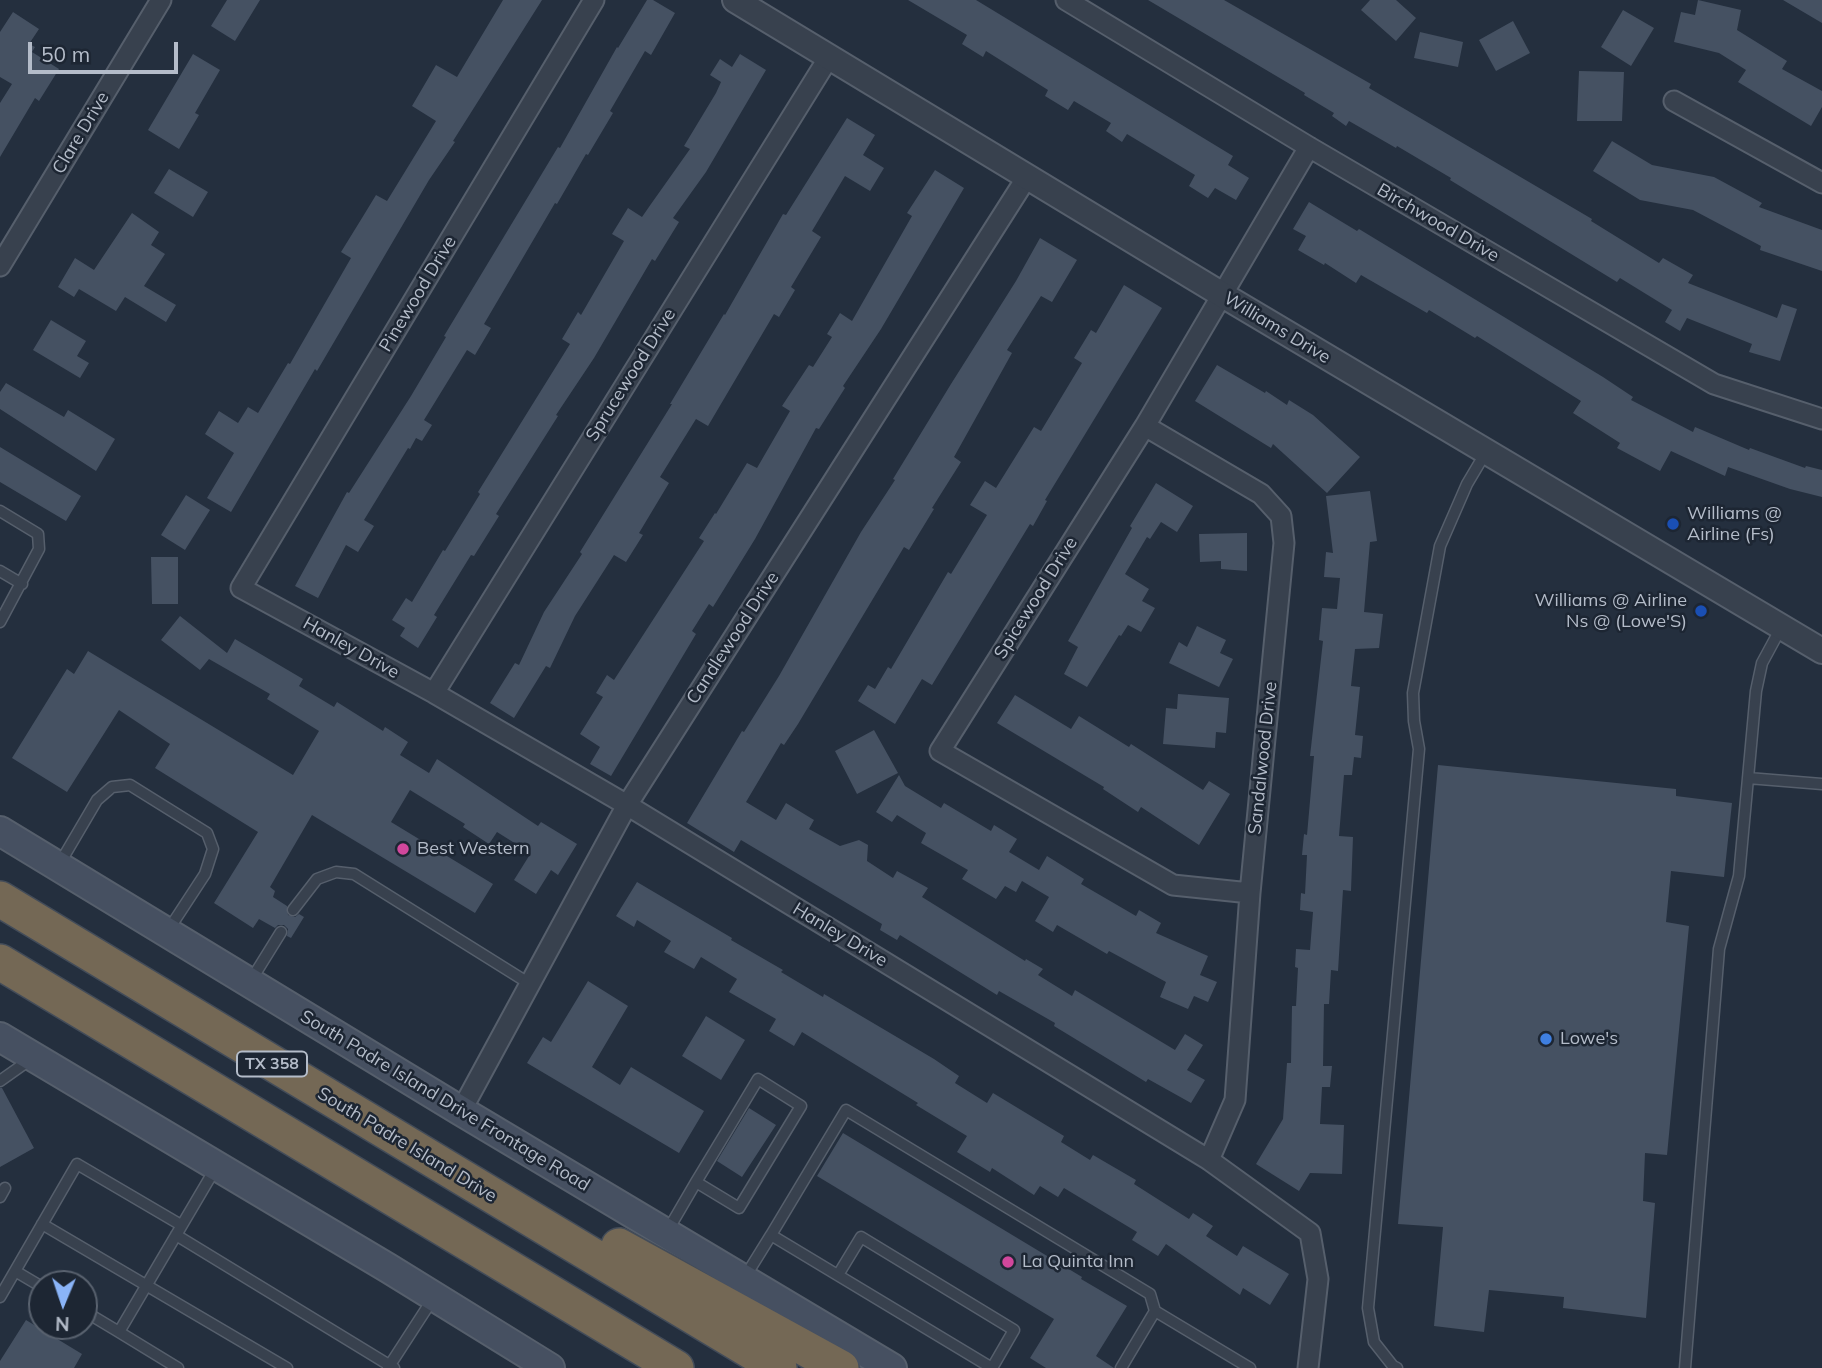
<!DOCTYPE html>
<style>
body{margin:0}
#map{position:relative;width:1822px;height:1368px;overflow:hidden;background:#242f3e;font-family:Mulish,sans-serif}
canvas{display:block}
.north{position:absolute;left:28px;top:1270px;width:70px;height:70px;box-sizing:border-box;background:#1d2633;border:2px solid #59626f;border-radius:50%;rotate:182deg;font-size:19px;font-weight:700;line-height:28px;text-align:center;color:#b4bcc9}
.north::after{content:'';display:block;margin:auto;width:24px;height:32px;background:#8ab4f8;clip-path:polygon(50% 0,100% 100%,50% 72%,0 100%)}
.scale{position:absolute;left:28px;top:42px;width:150px;height:32px;box-sizing:border-box;border:4px solid #b4bcc9;border-top:0;padding-left:9px;font-size:21px;line-height:24px;white-space:nowrap;color:#b4bcc9;-webkit-text-stroke:5px #1d2633;paint-order:stroke}
</style>
<div id="map">
<canvas width="1822" height="1368"></canvas>
<div class="north">N</div>
<div class="scale">50 m</div>
</div>
<script>
const c = document.querySelector('canvas').getContext('2d');
c.lineJoin = 'round';
function paint(path, color) { c.fillStyle = color; c.fill(path, 'evenodd'); }
const poly = rows => new Path2D(rows.map(r => 'M' + r).join(''));
function stroke(path, color, width, dash) { c.strokeStyle = color; c.lineWidth = width; c.lineCap = dash ? 'butt' : 'round'; c.setLineDash(dash || []); c.stroke(path); }
function write(font, color, halo, rows, align = 'center') {
  c.font = font + ' Mulish,sans-serif'; c.lineWidth = 5; c.setLineDash([]); c.textBaseline = 'middle'; c.strokeStyle = halo; c.fillStyle = color; for (const [text, x, y, turn = 0] of rows) {
    c.save(); c.translate(x, y); c.rotate((+turn || 0) * Math.PI / 180); c.textAlign = isNaN(turn) ? turn : align; if (halo) c.strokeText(text, 0, 0); c.fillText(text, 0, 0); c.restore();
  }
}
paint(poly([
 [227,0,260,0,235,41,211,26],
 [503,0,542,0,453,141,455,142,429,180,317,371,315,369,231,512,207,498,234,453,205,434,219,411,238,423,248,407,258,413,288,363,290,364,351,258,341,252,362,218,376,195,387,201,436,121,412,106,436,65,457,77],
 [647,0,653,0,675,13,651,55,645,51,610,111,613,113,588,155,586,154,557,204,555,203,521,261,484,324,491,328,475,355,467,350,424,420,432,425,422,441,416,438,410,449,408,448,364,520,374,526,358,552,346,545,318,598,295,586,347,492,349,493,411,396,446,337,444,336,558,147,560,148,617,47,618,48],
 [908,0,976,0,1233,156,1228,165,1249,178,1236,200,1215,188,1208,198,1189,186,1195,175,1127,134,1122,142,1106,131,1111,123,1074,101,1068,110,1045,96,1048,90,986,51,983,57,962,44,967,35],
 [1148,0,1224,0,1371,84,1369,88,1592,219,1591,221,1659,263,1663,258,1693,275,1688,283,1777,318,1782,304,1797,309,1780,361,1749,352,1752,344,1687,318,1680,331,1665,322,1672,310,1620,278,1617,282,1450,180,1451,178,1397,146,1396,148,1349,121,1346,126,1332,116,1334,113,1304,95,1305,93],
 [1370,0,1396,0,1416,18,1396,41,1361,10],
 [1698,0,1741,10,1737,30,1787,61,1782,69,1822,91,1822,107,1811,126,1738,82,1746,70,1719,53,1674,42,1681,12,1695,15],
 [1783,0,1822,0,1822,23],
 [1623,10,1654,28,1631,66,1601,47],
 [13,12,39,29,29,44,35,47,32,52,59,69,39,101,35,98,0,157,0,103,12,84,0,77,0,32],
 [1513,21,1530,53,1496,71,1479,40],
 [1420,32,1463,42,1458,67,1414,58],
 [193,54,220,70,195,113,199,115,179,149,148,130],
 [740,54,766,70,706,172,673,218,679,222,655,261,652,259,594,358,556,415,558,416,496,514,499,516,474,556,471,555,434,615,437,617,418,648,400,636,405,628,392,620,406,598,412,602,443,550,445,551,480,494,478,492,570,344,562,339,578,312,581,315,624,241,612,234,628,208,642,217,651,204,690,149,684,146,716,93,721,82,710,75,720,59,732,67],
 [1579,71,1624,72,1622,121,1577,121],
 [847,118,875,135,863,155,884,168,870,191,845,176,812,231,821,237,791,287,795,290,779,317,774,314,708,426,696,419,660,477,669,483,639,533,643,535,626,562,614,555,575,616,550,668,546,666,514,718,490,703,515,663,519,665,544,612,582,554,580,552,672,404,670,404,724,314,725,315,783,214,786,215],
 [1612,141,1652,165,1714,177,1762,203,1759,207,1822,230,1822,271,1760,250,1761,246,1693,210,1640,200,1593,171],
 [169,169,208,192,193,217,154,193],
 [935,170,964,188,881,329,843,386,845,388,819,429,816,428,755,539,713,607,709,604,692,631,696,634,611,776,590,764,600,747,580,734,603,697,596,693,607,675,614,680,704,541,699,538,715,513,716,514,747,463,757,468,790,411,782,406,809,365,813,367,832,337,827,334,840,313,852,321,912,216,907,213],
 [1309,202,1357,231,1359,229,1603,377,1633,397,1631,400,1693,432,1695,427,1749,450,1750,448,1805,468,1806,466,1822,470,1822,497,1790,489,1728,467,1725,476,1671,451,1660,471,1617,448,1620,443,1573,413,1581,401,1477,336,1475,338,1429,310,1427,313,1361,275,1356,283,1325,263,1324,265,1298,250,1306,236,1293,229],
 [132,213,159,232,151,245,165,254,144,286,176,305,166,322,125,297,116,311,79,289,74,297,58,287,75,258,94,270],
 [1040,238,1077,260,1052,302,1041,296,1007,350,1012,353,954,457,961,462,932,508,934,509,909,550,904,547,798,724,784,745,781,743,746,802,776,820,786,803,814,820,809,829,840,846,859,840,868,845,867,861,893,878,897,871,928,888,922,897,1025,961,1026,959,1043,969,1038,975,1072,996,1075,990,1175,1050,1185,1034,1203,1045,1187,1070,1205,1080,1191,1103,1148,1079,1146,1082,1054,1026,1055,1023,999,991,997,995,900,935,897,940,880,930,882,924,741,840,734,852,687,823,742,731,744,732,779,676,861,532,895,480,893,479,951,384,1016,281],
 [1124,285,1162,308,1045,500,1047,501,1033,526,1030,524,932,685,922,679,895,724,858,701,868,685,875,689,888,667,891,669,948,572,951,574,987,515,970,505,985,481,996,488,1034,427,1041,431,1082,363,1074,358,1091,330,1096,333],
 [51,320,86,341,77,356,89,363,80,378,33,350],
 [1217,365,1265,393,1266,391,1287,405,1289,400,1313,415,1360,457,1327,493,1273,444,1271,448,1195,401],
 [6,383,64,417,68,410,115,439,96,471,0,409,0,392],
 [0,447,81,496,66,521,0,482],
 [1156,483,1193,506,1177,532,1161,522,1150,539,1147,537,1125,574,1149,589,1142,601,1155,608,1141,632,1128,625,1121,636,1119,635,1087,687,1064,674,1078,647,1068,641,1132,528,1130,526],
 [1370,491,1377,541,1370,542,1364,612,1383,614,1379,648,1355,649,1351,686,1360,687,1355,735,1363,736,1361,758,1354,757,1352,775,1344,775,1339,836,1353,837,1351,891,1343,890,1338,971,1331,970,1329,1004,1324,1004,1323,1066,1332,1066,1330,1087,1322,1087,1320,1124,1344,1125,1342,1174,1310,1173,1299,1191,1256,1164,1283,1119,1287,1063,1291,1063,1292,1006,1296,1006,1298,968,1295,967,1296,949,1310,950,1313,912,1300,910,1301,893,1305,894,1307,855,1302,855,1304,834,1307,835,1314,756,1310,756,1323,641,1319,640,1322,608,1337,609,1340,578,1324,577,1326,552,1333,553,1326,496],
 [186,495,210,510,185,550,161,535],
 [1247,533,1247,571,1221,569,1221,561,1200,562,1199,534],
 [151,557,178,557,178,604,152,604],
 [180,616,227,653,235,639,303,679,299,686,334,707,337,702,383,731,385,727,408,742,400,755,429,773,437,759,538,826,541,822,577,844,558,875,551,870,536,894,514,880,529,856,523,852,524,849,497,832,489,844,463,827,465,824,410,790,391,822,493,884,475,913,312,815,270,887,275,891,273,897,287,906,288,915,295,917,299,914,304,917,291,938,287,936,288,929,284,925,278,925,275,928,259,919,253,928,214,903,258,832,155,768,170,744,119,710,67,792,12,758,67,669,74,674,88,651,293,775,319,731,267,699,270,694,209,659,200,670,161,640],
 [1197,626,1226,640,1220,653,1233,659,1219,687,1169,663,1179,642,1187,647],
 [1178,694,1229,698,1226,733,1216,732,1215,748,1163,744,1166,708,1177,709],
 [1015,695,1071,729,1079,716,1129,747,1131,744,1203,790,1209,781,1230,794,1199,845,1141,807,1138,812,1103,789,1104,787,997,723],
 [874,730,898,773,857,794,835,751],
 [1438,765,1676,789,1676,796,1732,803,1724,877,1671,871,1666,922,1689,926,1667,1155,1645,1153,1643,1201,1655,1203,1646,1318,1563,1308,1564,1297,1489,1290,1484,1332,1434,1326,1443,1227,1398,1224],
 [899,775,905,786,941,808,944,803,991,831,994,825,1017,839,1009,852,1039,870,1047,856,1084,879,1081,884,1136,916,1139,910,1161,923,1156,933,1208,956,1200,975,1217,982,1208,1002,1194,996,1188,1009,1160,997,1166,982,1109,951,1107,954,1057,925,1053,932,1035,921,1049,897,1022,881,1016,892,1005,886,996,899,962,879,968,870,921,843,926,833,897,815,892,822,876,812],
 [637,882,732,938,731,940,783,970,781,972,823,997,824,994,934,1059,959,1076,955,1083,987,1103,993,1093,1064,1136,1061,1142,1090,1160,1093,1155,1136,1180,1134,1184,1189,1219,1193,1213,1213,1226,1206,1236,1237,1256,1243,1246,1289,1274,1270,1305,1243,1288,1240,1295,1166,1244,1158,1256,1132,1240,1137,1232,1064,1188,1058,1197,1040,1186,1034,1195,992,1168,990,1172,957,1152,967,1136,916,1105,918,1103,802,1032,794,1046,769,1031,776,1019,729,992,737,979,701,957,694,969,664,952,671,941,637,920,634,927,616,916],
 [588,981,628,1006,592,1067,620,1085,631,1067,704,1111,679,1153,527,1063,543,1037,551,1042],
 [706,1016,745,1040,721,1080,682,1056],
 [0,1088,2,1088,34,1148,0,1167],
 [749,1108,776,1125,742,1177,717,1161],
 [843,1133,1082,1277,1081,1279,1127,1306,1096,1356,1114,1368,1046,1368,1030,1358,1054,1319,817,1176],
 [26,1320,82,1354,74,1368,0,1368,0,1361]
]), '#455162');
const service = poly([
 [0,511,38,534,39,549,0,622],
 [0,571,22,584],
 [1748,778,1822,784],
 [60,863,97,800,112,787,130,785,207,833,213,849,205,874,169,929],
 [293,910,317,879,336,872,354,874,530,984],
 [250,982,281,932],
 [0,1081,31,1059],
 [0,1197,5,1188],
 [42,1224,287,1368],
 [668,1230,696,1182,728,1129,758,1079,801,1106,739,1208,696,1182],
 [176,1235,394,1368],
 [771,1235,846,1110,1150,1294,1155,1311],
 [15,1271,42,1287],
 [838,1275,861,1237,1014,1330,992,1368],
 [745,1277,771,1235,992,1368],
 [0,1297,77,1164,181,1225],
 [84,1311,119,1332],
 [178,1368,119,1332,215,1169],
 [388,1368,434,1297],
 [1121,1368,1155,1311,1250,1368],
 [1397,1368,1393,1366,1374,1342,1368,1308,1419,749,1414,721,1413,693,1440,546,1467,484,1486,452],
 [1685,1368,1719,949,1739,876,1756,691,1762,663,1782,626]
]);
const minor = poly([
 [594,0,241,588,434,693,627,805,1209,1160,1310,1233,1318,1279,1308,1368],
 [1066,0,1309,147,1714,384,1822,419],
 [1674,101,1822,183],
 [0,266,161,0],
 [1145,426,1261,494,1281,516,1284,543,1250,893,1235,1100,1209,1160],
 [434,693,829,57],
 [1250,893,1173,885,940,751,1145,426,1309,147],
 [461,1111,627,805,1027,177]
]);
const tertiary = poly([
 [735,0,1221,294,1822,651]
]);
const secondary = poly([
 [0,831,461,1111,892,1368],
 [0,1037,388,1268,550,1368]
]);
const motorway = poly([
 [0,899,779,1368],
 [0,962,676,1368],
 [619,1246,841,1368]
]);
stroke(service, '#565f6c', 13);
stroke(minor, '#565f6c', 23);
stroke(tertiary, '#565f6c', 28);
stroke(secondary, '#565f6c', 32);
stroke(motorway, '#434c59', 38);
stroke(service, '#38414e', 10);
stroke(minor, '#38414e', 19);
stroke(tertiary, '#38414e', 24);
stroke(secondary, '#465061', 28);
stroke(motorway, '#746855', 35);
for (const [x, y, r, color] of [
 [1673,524,7,"#1a4fb4"],
 [1701,611,7,"#1a4fb4"],
 [403,849,7,"#d1479c"],
 [1546,1039,7,"#3f7fe0"],
 [1008,1262,7,"#d1479c"]
]) { const dot = new Path2D(); dot.arc(x, y, r, 0, 2 * Math.PI); c.fillStyle = color; c.fill(dot); stroke(dot, '#1d2633', 2.5); }
for (const [x, y, w] of [
 [272,1064,70]
]) { const box = new Path2D(); box.roundRect(x - w / 2, y - 12.5, w, 25, 5); c.fillStyle = '#1d2633'; c.fill(box); stroke(box, '#b4bcc9', 2); }
write('bold 16px', '#b4bcc9', null, [
 ["TX 358",272,1064]
]);
write('18px', '#b4bcc9', '#1d2633', [
 ["Clare Drive",81,133,-59],
 ["Birchwood Drive",1438,223,30],
 ["Pinewood Drive",418,294,-59],
 ["Williams Drive",1277,328,31],
 ["Sprucewood Drive",631,375,-58],
 ["Spicewood Drive",1036,598,-58],
 ["Candlewood Drive",733,638,-57],
 ["Hanley Drive",351,648,29],
 ["Sandalwood Drive",1263,758,-84],
 ["Hanley Drive",840,935,31],
 ["South Padre Island Drive Frontage Road",445,1101,31],
 ["South Padre Island Drive",407,1145,31]
]);
write('18px', '#b4bcc9', '#1d2633', [
 ["Williams @",1687,514],
 ["Airline (Fs)",1687,535],
 ["Williams @ Airline",1687,601,"right"],
 ["Ns @ (Lowe'S)",1687,622,"right"],
 ["Best Western",417,849],
 ["Lowe's",1560,1039],
 ["La Quinta Inn",1022,1262]
], 'left');
</script>
